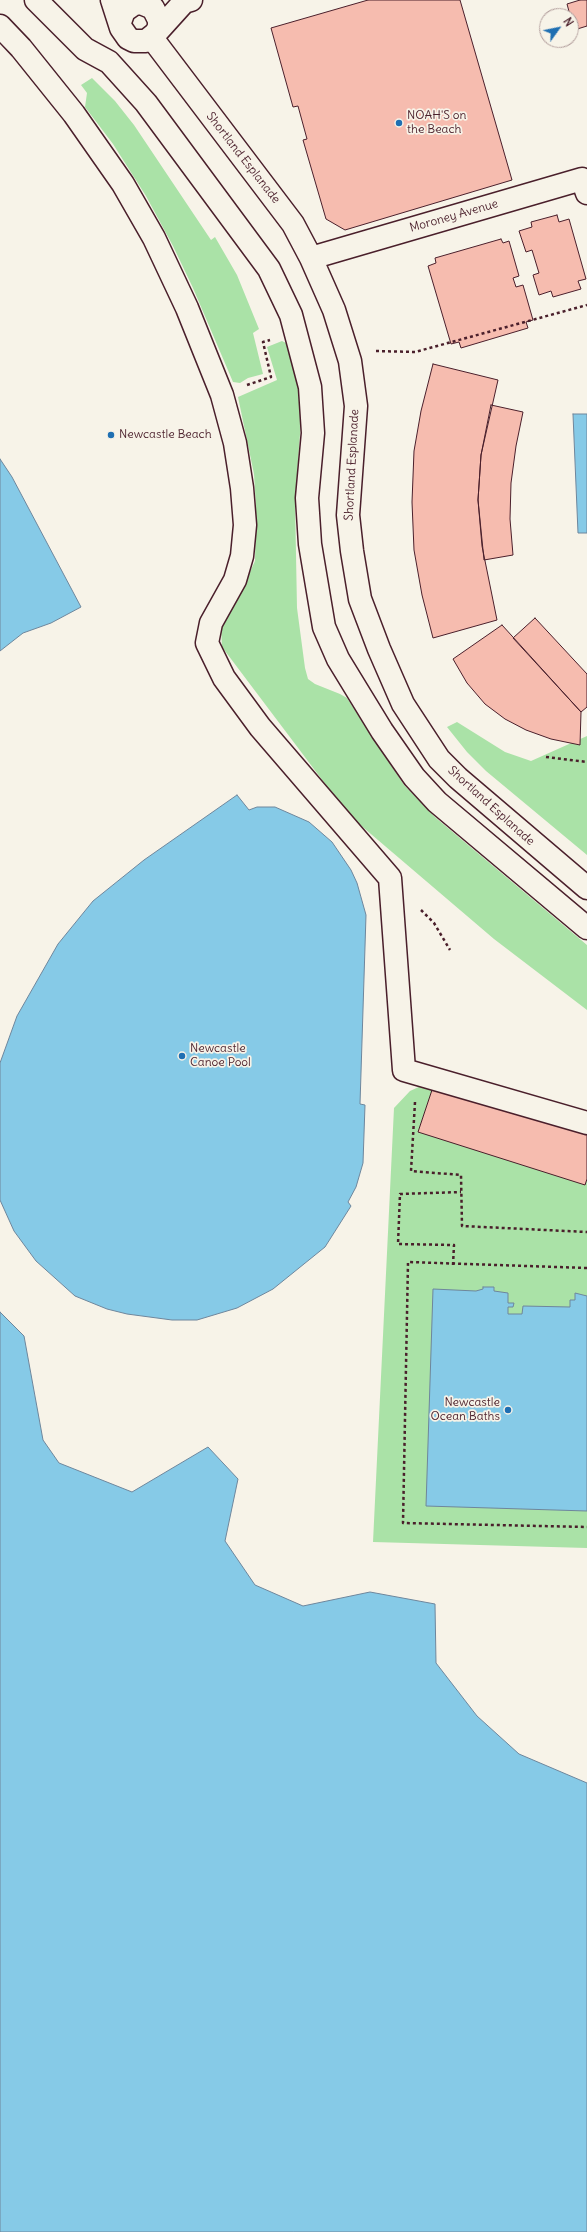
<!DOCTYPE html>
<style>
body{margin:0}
#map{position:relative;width:587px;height:2232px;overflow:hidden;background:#f7f3e8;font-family:Delius,sans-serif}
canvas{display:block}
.north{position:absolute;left:539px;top:8px;width:40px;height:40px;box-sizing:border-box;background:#f7f3e8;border:1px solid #b29e9c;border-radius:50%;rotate:57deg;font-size:11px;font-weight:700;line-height:16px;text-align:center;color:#4a1f2b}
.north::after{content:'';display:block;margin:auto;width:14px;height:18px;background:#1f6fb2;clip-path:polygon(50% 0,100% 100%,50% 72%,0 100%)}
</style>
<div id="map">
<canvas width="587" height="2232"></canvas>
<div class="north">N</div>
</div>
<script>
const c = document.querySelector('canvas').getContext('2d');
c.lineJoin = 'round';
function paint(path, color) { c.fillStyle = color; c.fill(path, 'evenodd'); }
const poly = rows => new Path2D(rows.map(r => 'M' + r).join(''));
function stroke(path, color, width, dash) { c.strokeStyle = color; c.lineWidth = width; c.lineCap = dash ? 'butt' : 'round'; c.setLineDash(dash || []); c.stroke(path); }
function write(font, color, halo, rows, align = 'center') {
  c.font = font + ' Delius,sans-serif'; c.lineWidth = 3.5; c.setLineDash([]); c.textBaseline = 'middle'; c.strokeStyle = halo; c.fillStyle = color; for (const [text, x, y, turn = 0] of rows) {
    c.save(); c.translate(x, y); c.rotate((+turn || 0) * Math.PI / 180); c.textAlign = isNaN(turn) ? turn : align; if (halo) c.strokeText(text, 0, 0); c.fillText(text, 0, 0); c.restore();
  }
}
paint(poly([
 [92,78,115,101,134,125,211,240,215,237,237,275,259,329,253,333,263,374,248,378,240,383,233,382,193,288,173,246,146,196,113,144,85,107,87,93,81,85],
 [282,341,288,344,300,397,301,421,295,501,297,608,305,668,308,679,315,684,340,694,347,698,404,785,436,818,587,945,587,1010,494,939,358,823,329,789,222,647,221,626,228,616,241,584,249,574,255,561,256,507,254,474,238,397,277,380,267,347],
 [457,722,505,752,531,761,587,736,587,855,486,771,467,752,447,727],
 [423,1085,587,1129,587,1548,373,1542,394,1108,410,1091]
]), '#aae2a7');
const water = poly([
 [573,414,587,414,587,533,578,533,573,414],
 [0,459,12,477,81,607,51,623,23,633,0,651,0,459],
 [237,795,249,810,257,807,275,807,309,822,332,842,351,870,357,883,366,915,360,1104,365,1105,363,1163,356,1187,348,1202,351,1206,325,1247,273,1289,237,1308,197,1320,172,1320,127,1314,107,1309,75,1296,36,1261,14,1231,0,1200,0,1063,17,1016,58,944,93,901,144,860,237,795],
 [483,1287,494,1287,494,1291,508,1293,508,1303,514,1303,513,1307,508,1307,508,1314,522,1314,523,1306,570,1307,570,1300,575,1300,575,1293,587,1296,587,1511,426,1506,433,1289,476,1291,483,1289,483,1287],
 [0,1312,24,1336,43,1440,59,1463,132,1492,208,1447,238,1479,225,1541,255,1585,303,1606,370,1592,435,1604,436,1663,477,1716,519,1754,587,1783,587,2232,0,2232,0,1312]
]);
paint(water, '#86cae7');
stroke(water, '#6e869c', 1);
const building = poly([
 [368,0,460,0,512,180,345,230,326,219,303,140,307,139,298,106,293,107,271,28,368,0],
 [580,0,587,0,587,26,574,30,567,4,580,0],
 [557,215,559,222,569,219,586,279,578,281,581,289,553,297,551,291,539,295,533,275,539,273,532,250,526,252,519,231,532,227,531,222,557,215],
 [501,239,503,243,509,241,519,276,513,278,516,287,523,285,533,320,526,322,528,328,461,348,459,342,451,344,428,266,436,263,435,258,501,239],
 [433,364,498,380,481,455,478,500,482,546,497,620,433,638,422,595,414,550,412,502,414,451,421,411,433,364],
 [491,405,523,412,516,446,511,483,510,519,513,555,484,560,478,500,481,455,491,405],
 [535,618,587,674,587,707,581,712,513,638,535,618],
 [502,625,581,712,580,745,551,739,526,730,505,719,485,704,467,683,453,659,502,625],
 [434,1084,587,1133,587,1179,585,1185,418,1132,434,1084]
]);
paint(building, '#f6bcaf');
stroke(building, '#4a1f2b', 1);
const minor = poly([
 [36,0,85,49,109,62,146,103,269,269,291,315,310,387,313,433,307,498,310,544,324,627,338,659,382,731,414,777,437,802,587,928],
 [112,0,121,28,128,38,134,41,146,41,156,33,159,27,159,20,153,8,141,3,134,4,124,11,120,22],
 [0,26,21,48,74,114,123,184,154,238,187,308,222,395,235,443,242,488,245,525,242,556,235,580,211,623,207,643,224,678,260,727,390,878,404,1070,587,1123],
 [156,33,184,2,191,0],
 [152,38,293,224,311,258,334,310,350,361,356,406,348,515,352,551,360,599,379,649,403,704,439,759,458,778,587,888],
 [311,258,582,179,587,193]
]);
stroke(minor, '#4a1f2b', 25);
stroke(poly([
 [376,351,415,352,587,305],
 [247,385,271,377,263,342,270,340],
 [546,757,587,762],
 [421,910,434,923,450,950],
 [415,1102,411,1171,461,1175,462,1226,587,1232],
 [453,1265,454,1245,398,1244,400,1194,461,1192],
 [587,1268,408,1262,403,1523,587,1527]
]), '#4a1f2b', 2.5, [3, 3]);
stroke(minor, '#f7f3e8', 22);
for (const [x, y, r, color] of [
 [399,123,4,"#1f6fb2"],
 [111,435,4,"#1f6fb2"],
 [182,1056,4,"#1f6fb2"],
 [508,1410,4,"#1f6fb2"]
]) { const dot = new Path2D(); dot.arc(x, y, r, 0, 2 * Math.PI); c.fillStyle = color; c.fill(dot); stroke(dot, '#f7f3e8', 1.5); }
write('12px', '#4a1f2b', '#f7f3e8', [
 ["NOAH'S on",407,116],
 ["the Beach",407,130],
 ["Newcastle Beach",119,435],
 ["Newcastle",190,1049],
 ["Canoe Pool",190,1063],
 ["Newcastle",500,1403,"right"],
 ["Ocean Baths",500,1417,"right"]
], 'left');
write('12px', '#4a1f2b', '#f7f3e8', [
 ["Shortland Esplanade",243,158,52],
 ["Moroney Avenue",454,216,-16],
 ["Shortland Esplanade",352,465,-87],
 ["Shortland Esplanade",491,806,42]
]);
</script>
